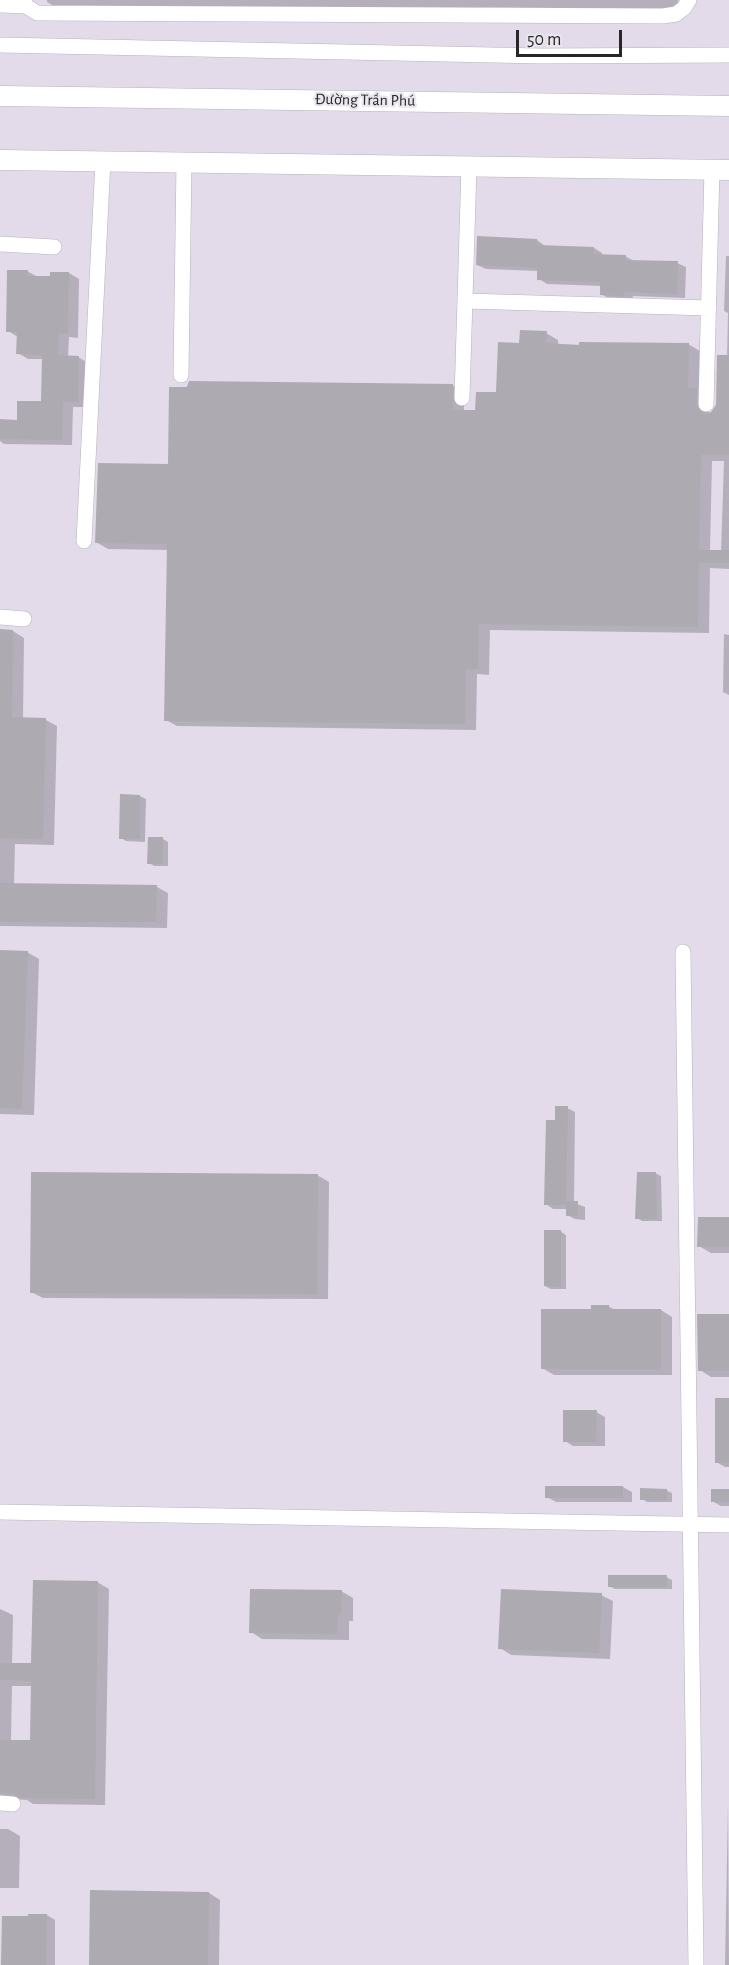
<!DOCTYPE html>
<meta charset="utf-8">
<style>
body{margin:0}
#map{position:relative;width:729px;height:1965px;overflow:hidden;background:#eae6ed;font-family:"Alegreya Sans",sans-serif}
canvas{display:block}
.scale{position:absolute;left:516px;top:30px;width:106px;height:27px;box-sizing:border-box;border:3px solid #282629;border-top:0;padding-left:8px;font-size:18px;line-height:21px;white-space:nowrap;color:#282629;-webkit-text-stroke:4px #eae6ed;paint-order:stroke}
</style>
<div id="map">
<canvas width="729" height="1965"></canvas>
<div class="scale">50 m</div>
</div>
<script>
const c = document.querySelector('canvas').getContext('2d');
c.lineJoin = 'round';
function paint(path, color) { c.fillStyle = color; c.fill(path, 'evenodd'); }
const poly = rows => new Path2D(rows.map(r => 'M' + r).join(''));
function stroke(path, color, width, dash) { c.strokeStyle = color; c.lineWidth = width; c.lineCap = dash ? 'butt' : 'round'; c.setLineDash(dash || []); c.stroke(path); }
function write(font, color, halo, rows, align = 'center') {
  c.font = font + ' "Alegreya Sans",sans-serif'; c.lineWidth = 4.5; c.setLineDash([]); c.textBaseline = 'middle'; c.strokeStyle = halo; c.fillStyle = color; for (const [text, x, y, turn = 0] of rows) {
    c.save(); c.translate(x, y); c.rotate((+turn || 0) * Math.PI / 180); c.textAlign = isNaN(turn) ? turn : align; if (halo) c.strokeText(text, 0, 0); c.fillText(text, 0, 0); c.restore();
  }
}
paint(poly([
 [0,0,729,0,729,1965,0,1965]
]), '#e3dbea');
paint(poly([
 [47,0,678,0,678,10,480,7,480,10,59,9,47,2],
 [537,240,545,246,594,248,602,253,602,256,625,256,634,261,677,263,686,267,685,298,633,296,632,300,610,299,601,294,602,286,547,284,539,279,539,271,486,269,477,265],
 [726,256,729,256,729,569,710,568,709,633,490,630,489,675,477,674,476,730,177,726,166,720,168,550,108,549,96,542,169,466,452,385,464,392,464,411,477,412,498,394,521,344,546,333,558,340,558,345,688,344,700,351,708,397,709,417,717,405,727,357,728,313,724,311],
 [712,461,724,461,721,552,710,551],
 [27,271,38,277,52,278,69,273,79,279,78,338,69,337,68,357,78,357,88,363,87,407,73,407,72,445,4,444,0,441,0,421,18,421,42,403,43,359,28,359,18,353,18,337,8,331],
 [0,631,13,631,24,638,23,719,46,720,57,726,54,845,15,844,14,885,157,887,168,893,167,928,0,926],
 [724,634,729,635,729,695,723,692],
 [122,796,140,796,146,799,145,842,126,841,121,838],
 [163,839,168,842,168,866,154,866,149,863],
 [0,952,27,952,39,959,34,1115,0,1114],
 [567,1108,575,1112,574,1203,585,1207,585,1220,575,1219,567,1215,567,1209,553,1209,546,1204,556,1122],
 [655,1173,661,1176,662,1221,642,1221,637,1218],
 [317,1175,329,1182,328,1299,43,1298,31,1292],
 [729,1218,729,1253,711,1253,699,1246],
 [560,1231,566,1235,566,1289,551,1289,545,1286],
 [608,1306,615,1310,661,1310,672,1317,672,1375,554,1375,542,1368,593,1310],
 [729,1315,729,1377,711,1377,700,1370],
 [729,1399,729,1467,725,1467,716,1462],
 [596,1412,605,1417,605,1446,573,1446,565,1441],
 [623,1487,632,1492,632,1502,556,1502,547,1497,547,1488],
 [666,1490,672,1493,672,1502,647,1502,642,1499],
 [729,1491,729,1506,721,1506,712,1501],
 [666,1577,672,1580,672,1589,615,1589,609,1586],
 [97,1582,109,1589,105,1805,33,1804,27,1800,13,1799,0,1803,0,1609,13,1615,12,1664,33,1665],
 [12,1686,32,1686,32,1741,11,1741],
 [341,1591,353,1598,353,1621,349,1621,349,1640,262,1639,251,1632],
 [601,1595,613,1601,610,1659,511,1655,500,1648],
 [728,1804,729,1965,725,1965],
 [0,1829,8,1829,20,1836,19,1888,0,1888],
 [91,1892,209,1893,220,1900,219,1965,90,1965],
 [47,1915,55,1920,55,1965,3,1965]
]), '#0003');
paint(poly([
 [477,236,537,239,537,245,594,247,594,254,626,255,626,260,678,261,677,294,625,292,624,296,600,295,600,282,537,280,537,268,476,265],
 [7,270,28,270,27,276,50,276,50,272,69,272,68,333,59,333,58,355,79,356,78,402,63,402,62,440,0,439,0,419,17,420,17,401,41,401,42,355,16,354,17,332,6,332],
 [520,330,547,331,546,343,579,345,579,342,689,343,688,388,697,388,697,408,705,414,711,412,716,405,717,355,729,355,729,455,701,455,699,550,729,550,729,563,699,563,698,627,479,624,478,669,466,669,465,724,164,721,167,544,95,543,98,463,168,464,169,387,187,387,189,381,453,384,453,410,475,410,476,392,496,392,498,342,519,343],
 [0,629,13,630,12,717,46,718,43,839,0,838],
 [120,794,140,795,140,839,119,839],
 [148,837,163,837,163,864,147,864],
 [0,883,157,885,156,922,0,922],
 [0,950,28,951,22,1109,0,1108],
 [555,1106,568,1106,566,1201,578,1201,578,1216,566,1216,566,1205,544,1205,546,1120,555,1120],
 [31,1172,318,1174,317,1294,30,1293],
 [637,1172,656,1172,657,1219,635,1219],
 [698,1217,729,1217,729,1247,697,1247],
 [544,1230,561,1230,561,1287,544,1286],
 [591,1305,609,1305,609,1309,661,1309,661,1369,541,1369,541,1309,591,1309],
 [697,1314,729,1314,729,1371,698,1371],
 [715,1398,729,1398,729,1463,715,1463],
 [563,1410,597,1410,596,1442,563,1442],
 [545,1486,623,1486,623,1498,545,1498],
 [640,1488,667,1489,667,1500,640,1500],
 [711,1489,729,1489,729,1502,711,1502],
 [608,1575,667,1575,667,1587,608,1587],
 [33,1580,98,1581,95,1799,21,1798,14,1794,0,1793,0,1740,30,1740,31,1681,0,1680,0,1663,31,1663],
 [250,1589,342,1590,341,1615,338,1615,337,1634,249,1633],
 [501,1589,602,1593,599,1653,498,1649],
 [90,1890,209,1892,208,1965,89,1965],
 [28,1914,47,1914,46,1965,1,1965,2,1916,28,1916]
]), '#adaab1');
const minor = poly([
 [24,0,26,6,37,13,663,16,676,14,684,8,689,0],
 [0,5,26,6],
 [0,45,542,56,729,55],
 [0,244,54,247],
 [465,301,709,308],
 [181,375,184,162],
 [462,398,469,166],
 [706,404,712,170],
 [84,541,103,161],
 [0,617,24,619],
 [683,952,696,1965],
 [0,1512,729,1525],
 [0,1803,13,1804]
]);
const major = poly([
 [0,96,729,106],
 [0,160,729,170]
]);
stroke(minor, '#b6b3ba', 16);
stroke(major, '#b6b3ba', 21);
stroke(minor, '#fff', 15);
stroke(major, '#fff', 20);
write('16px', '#282629', '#eae6ed', [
 ["Đường Trần Phú",365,100,1]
]);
</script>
